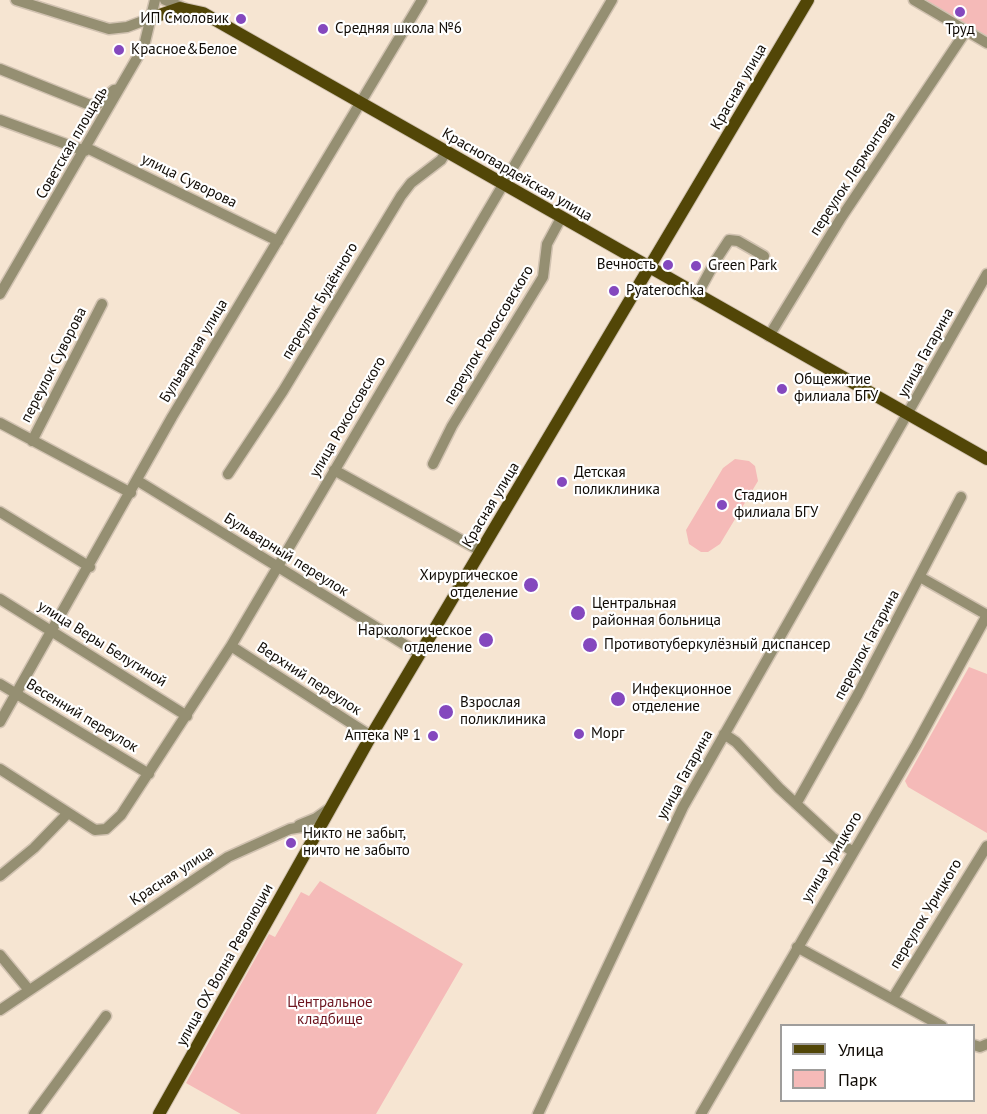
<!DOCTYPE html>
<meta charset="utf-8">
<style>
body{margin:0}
#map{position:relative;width:987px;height:1114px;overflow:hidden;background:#f6e5d2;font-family:"PT Sans",sans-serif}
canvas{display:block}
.legend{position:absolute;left:780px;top:1024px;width:195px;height:78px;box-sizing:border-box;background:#fff;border:2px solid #9f9d9b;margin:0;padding:8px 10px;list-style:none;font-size:18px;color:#100b05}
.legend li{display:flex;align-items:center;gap:12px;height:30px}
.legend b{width:30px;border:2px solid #9f9d9b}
</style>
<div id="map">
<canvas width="987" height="1114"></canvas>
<ul class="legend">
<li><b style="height:8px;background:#524607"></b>Улица</li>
<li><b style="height:16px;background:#f5bab8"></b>Парк</li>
</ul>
</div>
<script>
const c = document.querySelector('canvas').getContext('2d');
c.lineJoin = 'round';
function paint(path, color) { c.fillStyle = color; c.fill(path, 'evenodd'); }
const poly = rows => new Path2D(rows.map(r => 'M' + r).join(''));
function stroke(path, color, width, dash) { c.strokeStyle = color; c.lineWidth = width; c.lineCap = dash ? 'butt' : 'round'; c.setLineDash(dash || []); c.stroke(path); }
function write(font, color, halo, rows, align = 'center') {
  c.font = font + ' "PT Sans",sans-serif'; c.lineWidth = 4.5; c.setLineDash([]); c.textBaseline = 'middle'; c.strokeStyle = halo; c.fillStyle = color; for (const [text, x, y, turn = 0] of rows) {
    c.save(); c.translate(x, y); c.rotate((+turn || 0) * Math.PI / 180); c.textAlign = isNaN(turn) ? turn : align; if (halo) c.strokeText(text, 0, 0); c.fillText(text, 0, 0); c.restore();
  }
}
paint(poly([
 [926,0,987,0,987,36,966,24],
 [735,459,749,461,755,466,758,481,720,544,708,552,701,552,689,544,686,530,723,468],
 [969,667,987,674,987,833,908,787,905,781],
 [320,881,463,964,376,1114,241,1114,186,1083,269,934,275,937,301,892,309,896]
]), '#f5bab8');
const minor = poly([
 [16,0,109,29,127,27,151,18],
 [165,0,184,8],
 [914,0,987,43],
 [0,69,90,105,98,104,114,90,119,89],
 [0,120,85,151],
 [87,148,278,241],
 [0,294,144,46,155,0],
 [697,295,716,260,729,240,738,241,764,256],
 [769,336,841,218,966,31],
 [0,423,131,493],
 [32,441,102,304],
 [433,464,452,426,543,277,547,244,561,218],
 [334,470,481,551],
 [228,474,283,391,401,196,411,183,441,160,446,152],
 [138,481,420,654],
 [0,512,90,567],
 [920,577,987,615],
 [0,599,187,716],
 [231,646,371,736],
 [0,684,149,774],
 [0,722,172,417,422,0],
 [724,734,736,742,779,788,832,837,853,852],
 [0,769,95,830,106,829,121,815,231,646,612,0],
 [796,804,858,694,961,497],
 [299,825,316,818,330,808],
 [0,876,34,848,68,813],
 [797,947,942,1026],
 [0,955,29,990],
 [893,998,987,846],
 [0,1010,228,857,290,829,302,827,317,831],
 [974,1045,980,1047,987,1044],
 [34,1114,106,1016],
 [538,1114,683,807,987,274],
 [701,1114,916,745,987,615]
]);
const major = poly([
 [151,18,180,8,203,13,987,459],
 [159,1114,371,736,808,0]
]);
stroke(minor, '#d1c2b1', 13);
stroke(major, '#d1c2b1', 14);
stroke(minor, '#958f72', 10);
stroke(major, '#524607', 12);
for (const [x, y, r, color] of [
 [960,12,6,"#8448be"],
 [241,19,6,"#8448be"],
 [323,29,6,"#8448be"],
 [119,50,6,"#8448be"],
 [668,265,6,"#8448be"],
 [696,266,6,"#8448be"],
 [614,291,6,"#8448be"],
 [782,389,6,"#8448be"],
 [562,482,6,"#8448be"],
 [722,505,6,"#8448be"],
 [531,585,8,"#8448be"],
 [578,613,8,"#8448be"],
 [486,640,8,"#8448be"],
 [590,645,8,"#8448be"],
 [618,699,8,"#8448be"],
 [446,712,8,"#8448be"],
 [579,734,6,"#8448be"],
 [433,736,6,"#8448be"],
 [291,843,6,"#8448be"]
]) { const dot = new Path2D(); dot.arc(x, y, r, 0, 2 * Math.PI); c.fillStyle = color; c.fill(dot); stroke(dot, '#fff', 2); }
write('15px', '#100b05', '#fff', [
 ["ИП Смоловик",229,19,"right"],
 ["Средняя школа №6",335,29],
 ["Труд",960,30,"center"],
 ["Красное&Белое",131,50],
 ["Вечность",656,265,"right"],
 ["Green Park",708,266],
 ["Pyaterochka",626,291],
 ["Общежитие",794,380],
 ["филиала БГУ",794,397],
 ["Детская",574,473],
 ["поликлиника",574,490],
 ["Стадион",734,496],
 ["филиала БГУ",734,513],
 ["Хирургическое",518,576,"right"],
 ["отделение",518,593,"right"],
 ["Центральная",592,604],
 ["районная больница",592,621],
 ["Наркологическое",472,631,"right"],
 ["отделение",472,648,"right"],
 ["Противотуберкулёзный диспансер",604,645],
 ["Инфекционное",632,690],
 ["отделение",632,707],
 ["Взрослая",460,703],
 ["поликлиника",460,720],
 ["Морг",591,734],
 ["Аптека № 1",421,736,"right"],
 ["Никто не забыт,",303,834],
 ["ничто не забыто",303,851]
], 'left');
write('15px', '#100b05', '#fff', [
 ["Красная улица",739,87,-60],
 ["Советская площадь",72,143,-60],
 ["переулок Лермонтова",853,174,-57],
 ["Красногвардейская улица",517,175,30],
 ["улица Суворова",189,181,26],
 ["переулок Будённого",320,301,-59],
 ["переулок Рокоссовского",489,335,-59],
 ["Бульварная улица",194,351,-59],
 ["улица Гагарина",926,353,-61],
 ["переулок Суворова",54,365,-63],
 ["улица Рокоссовского",348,417,-60],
 ["Красная улица",491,505,-59],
 ["Бульварный переулок",286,555,32],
 ["улица Веры Белугиной",102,644,32],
 ["переулок Гагарина",867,645,-62],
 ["Верхний переулок",309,679,33],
 ["Весенний переулок",82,716,31],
 ["улица Гагарина",685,775,-61],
 ["улица Урицкого",832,857,-59],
 ["Красная улица",172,876,-33],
 ["переулок Урицкого",926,914,-59],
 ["улица ОХ Волна Революции",225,965,-61]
]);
write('15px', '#6d151f', '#fff', [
 ["Центральное",330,1003],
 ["кладбище",330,1020]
]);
</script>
